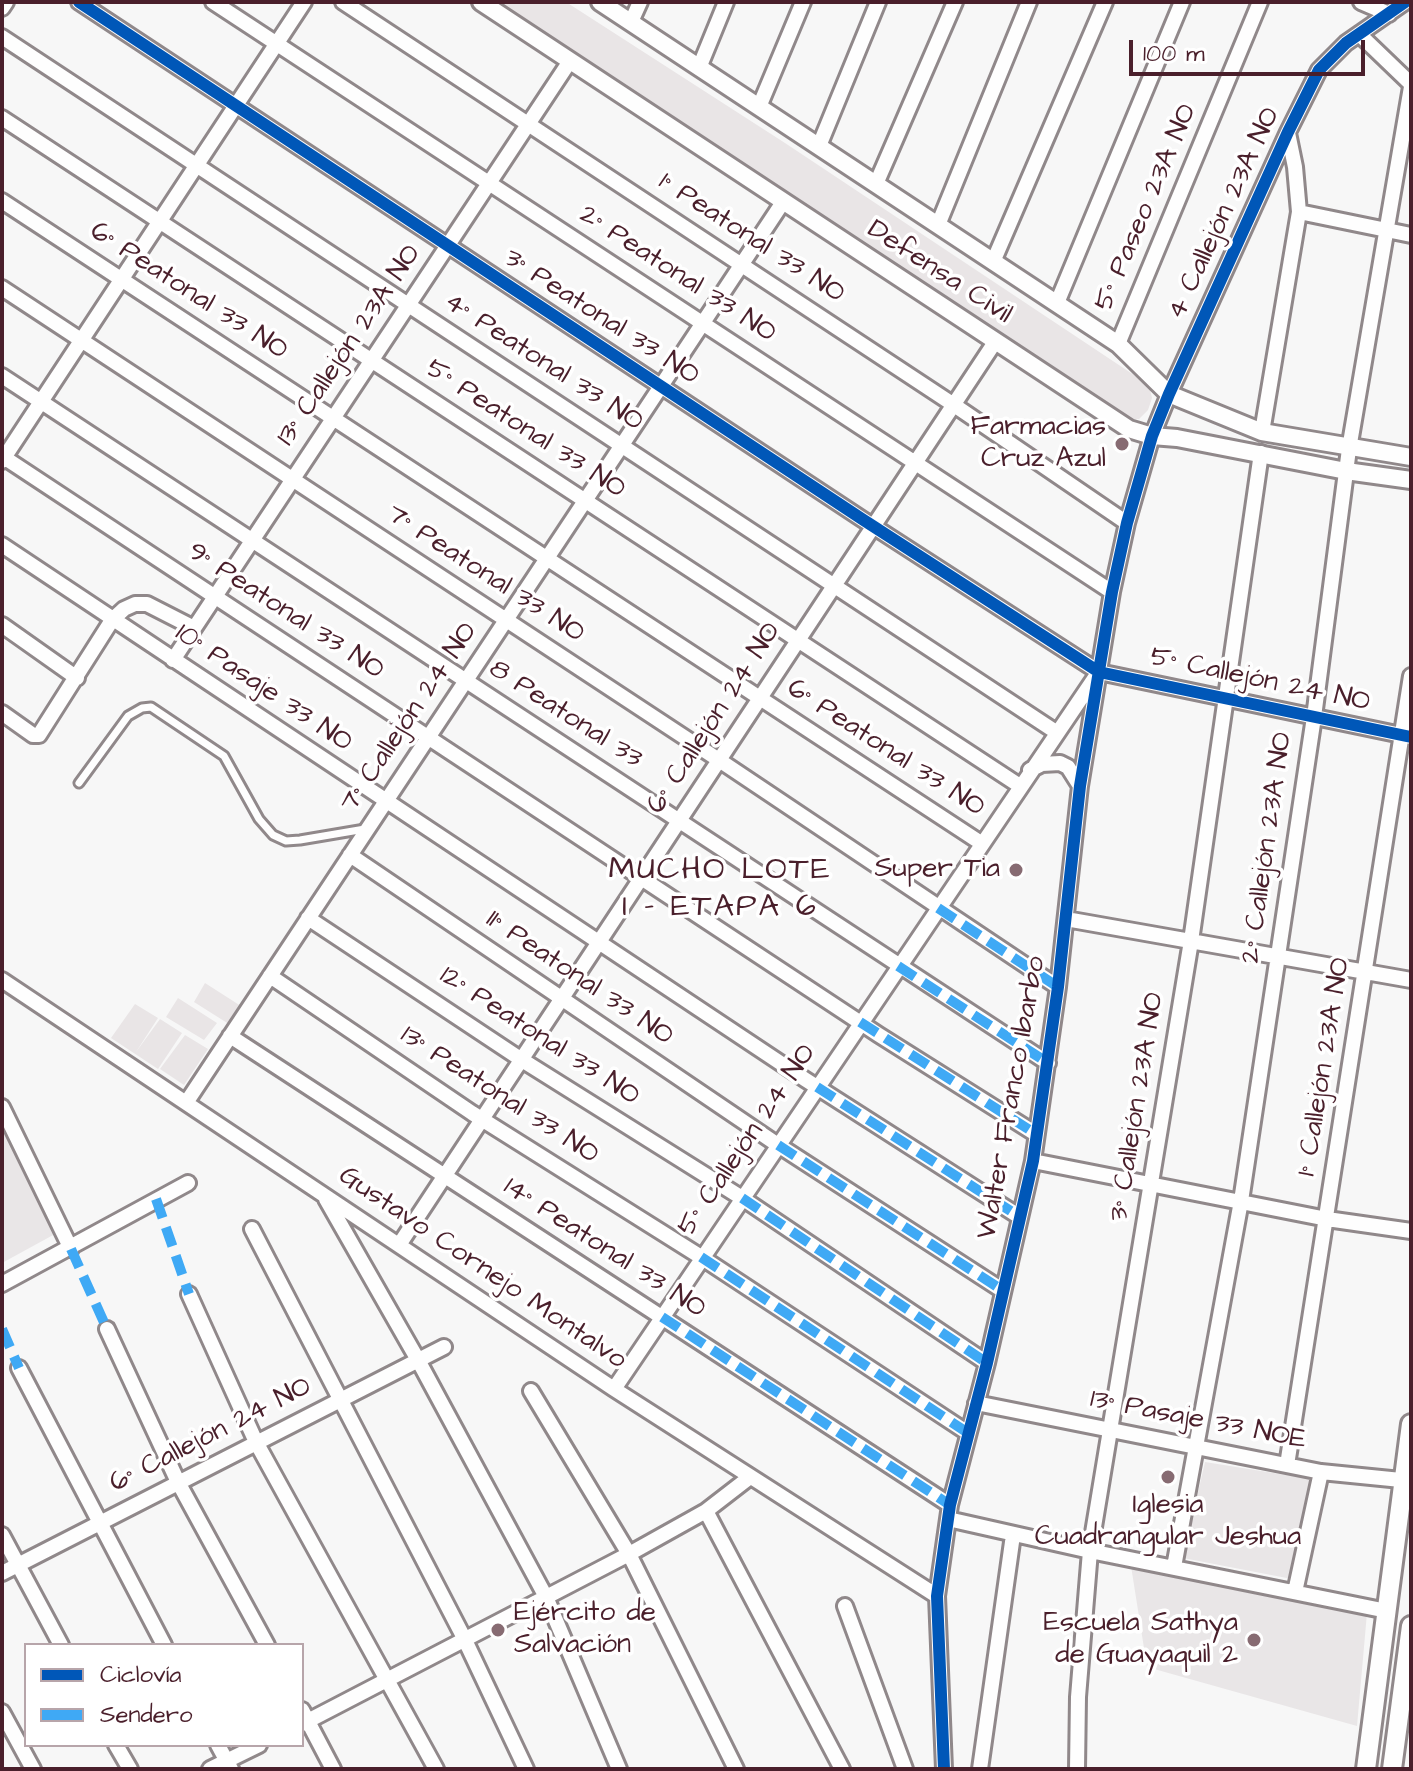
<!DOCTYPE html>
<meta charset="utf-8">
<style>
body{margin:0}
#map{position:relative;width:1413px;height:1771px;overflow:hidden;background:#f7f7f7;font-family:"Architects Daughter",sans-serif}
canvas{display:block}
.frame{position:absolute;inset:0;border:4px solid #4a1f2b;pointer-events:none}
.legend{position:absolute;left:24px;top:1643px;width:280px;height:104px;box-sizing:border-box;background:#fff;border:2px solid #b7a5aa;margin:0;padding:10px 14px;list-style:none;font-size:24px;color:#4a1f2b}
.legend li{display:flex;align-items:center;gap:16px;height:40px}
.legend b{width:40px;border:2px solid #b7a5aa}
.scale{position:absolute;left:1129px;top:40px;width:236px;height:36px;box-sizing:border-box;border:4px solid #4a1f2b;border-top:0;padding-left:10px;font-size:24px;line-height:28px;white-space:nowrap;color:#4a1f2b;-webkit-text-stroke:6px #fff;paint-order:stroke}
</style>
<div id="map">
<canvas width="1413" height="1771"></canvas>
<div class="frame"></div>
<ul class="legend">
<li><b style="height:10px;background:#0057b8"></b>Ciclovía</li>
<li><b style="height:10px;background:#3fa9f5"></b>Sendero</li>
</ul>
<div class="scale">100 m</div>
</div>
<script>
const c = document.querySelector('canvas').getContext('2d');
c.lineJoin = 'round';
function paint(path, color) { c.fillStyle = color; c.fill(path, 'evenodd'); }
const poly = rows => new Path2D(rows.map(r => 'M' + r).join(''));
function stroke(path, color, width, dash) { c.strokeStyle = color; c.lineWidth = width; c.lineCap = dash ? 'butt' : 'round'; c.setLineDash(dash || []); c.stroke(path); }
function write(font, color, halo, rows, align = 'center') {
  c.font = font + ' "Architects Daughter",sans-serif'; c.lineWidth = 7; c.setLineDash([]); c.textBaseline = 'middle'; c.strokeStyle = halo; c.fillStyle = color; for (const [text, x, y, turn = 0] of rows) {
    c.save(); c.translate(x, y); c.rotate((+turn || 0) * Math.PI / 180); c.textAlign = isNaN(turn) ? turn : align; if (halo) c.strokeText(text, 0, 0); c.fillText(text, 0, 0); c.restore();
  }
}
paint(poly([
 [9,1133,55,1234,2,1263,2,1135],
 [1205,1462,1311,1479,1292,1579,1183,1558],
 [1131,1566,1367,1613,1357,1726,1147,1667]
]), '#e9e6e7');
paint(poly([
 [491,2,566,2,785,143,1149,385,1152,398,1148,410,1139,419,1125,419],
 [205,983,244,1008,232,1026,194,1002],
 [178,998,217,1023,204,1040,166,1017],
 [135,1004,158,1018,136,1052,160,1019,182,1033,158,1069,111,1038],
 [185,1035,208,1049,184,1085,160,1069]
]), '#e9e5e6');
const service = poly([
 [79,783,128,716,142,708,151,707,224,756,259,819,273,835,286,841,300,840,365,829]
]);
const minor = poly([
 [79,2,862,519,1099,672,1411,737],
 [213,2,1112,592],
 [343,2,954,405,1127,523],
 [1361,2,1389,14],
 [2,8,6,2],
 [631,22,640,2],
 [1359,34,1411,84],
 [2,37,1056,732],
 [699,68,726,2],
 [759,107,803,2],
 [2,118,1020,786],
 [819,146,878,2],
 [876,184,955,2],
 [2,201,981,843],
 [1299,212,1411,235],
 [938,225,1029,2],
 [993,262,1105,2],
 [2,288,719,760,1058,987],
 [1057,303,1182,2],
 [1118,344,1260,2],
 [2,376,1048,1063],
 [1262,432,1299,212,1295,167,1288,133],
 [2,456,879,1035,1036,1134],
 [2,461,304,2],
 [2,545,806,1080,1020,1217],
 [2,625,77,678],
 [173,660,570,61],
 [2,713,33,735,39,735,112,620,124,609,135,604,147,604,194,628],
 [1030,770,1042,764,1060,763,1068,767,1080,786],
 [350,855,778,1145,1002,1290],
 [308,918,522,1060,742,1198,987,1363],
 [1066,919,1411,980],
 [270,976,472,1113,701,1257,968,1433],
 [2,980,614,1389,937,1596],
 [230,1036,950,1505],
 [186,1103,783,202],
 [2,1107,71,1249],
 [1033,1161,1327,1219,1411,1231],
 [326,1199,418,1360,546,1597,619,1769],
 [252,1229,464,1638,526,1769],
 [399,1245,995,342],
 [2,1284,188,1183],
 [189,1294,256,1442,436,1769],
 [107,1329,178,1482,267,1645],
 [19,1368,164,1645],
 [614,1389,1096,676],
 [531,1391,629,1554,736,1769],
 [976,1403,1321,1472,1411,1481],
 [1287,1465,1411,676],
 [706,1511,842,1769],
 [948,1519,1090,1551,1387,1611],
 [2,1535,61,1645],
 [1174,1567,1241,1201,1314,717,1349,449,1411,87],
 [2,1573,444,1347],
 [1295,1592,1321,1472],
 [845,1606,905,1769],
 [302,1710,333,1769],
 [2,1712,33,1769],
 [302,1724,629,1554,706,1511,750,1477],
 [116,1745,130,1769],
 [218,1745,231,1769],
 [210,1769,259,1745],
 [944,1769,937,1596,950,1505,987,1363,1033,1161,1058,987,1080,786,1112,592,1127,523,1152,436,1169,394,1288,132,1319,70,1346,43,1405,2],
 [980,1769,1013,1535],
 [1077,1769,1078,1697,1090,1551,1191,941,1261,453]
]);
const tertiary = poly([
 [481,2,1129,429,1152,436,1177,438,1346,471,1411,480],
 [600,2,1118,344,1169,394,1262,432,1411,457]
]);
const secondary = poly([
 [1366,1769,1411,1424],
 [1392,1769,1411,1626]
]);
stroke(service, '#90888a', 13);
stroke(minor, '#90888a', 20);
stroke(tertiary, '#90888a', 22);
stroke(secondary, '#90888a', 24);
stroke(service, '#fefefe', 7);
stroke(minor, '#fefefe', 14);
stroke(tertiary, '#fefefe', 16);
stroke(secondary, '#fefefe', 18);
stroke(poly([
 [938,908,1058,987],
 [898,966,1048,1063],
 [860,1022,1036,1134],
 [817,1087,1020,1217],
 [778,1145,1002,1290],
 [742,1198,987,1363],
 [156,1199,189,1294],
 [71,1249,107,1329],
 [701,1257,968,1433],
 [662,1317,950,1505],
 [2,1329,19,1368]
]), '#3fa9f5', 10, [20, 10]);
stroke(poly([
 [79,2,862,519,1099,672,1411,737],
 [944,1769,937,1596,950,1505,987,1363,1033,1161,1058,987,1080,786,1112,592,1127,523,1152,436,1169,394,1288,132,1319,70,1346,43,1405,2]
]), '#0057b8', 12);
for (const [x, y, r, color] of [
 [1122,444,8,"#876b72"],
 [1016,870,8,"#876b72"],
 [1168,1477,8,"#876b72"],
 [498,1630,8,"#876b72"],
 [1254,1640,8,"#876b72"]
]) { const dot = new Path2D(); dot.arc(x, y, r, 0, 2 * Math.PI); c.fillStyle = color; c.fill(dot); stroke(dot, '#fff', 3); }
write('28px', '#4a1f2b', '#fff', [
 ["5° Paseo 23A NO",1147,208,-67],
 ["4 Callejón 23A NO",1225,214,-65],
 ["1° Peatonal 33 NO",751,239,33],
 ["Defensa Civil",939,273,33],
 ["2° Peatonal 33 NO",677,275,33],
 ["6° Peatonal 33 NO",188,292,33],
 ["3° Peatonal 33 NO",601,318,33],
 ["13° Callejón 23A NO",350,346,-56],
 ["4° Peatonal 33 NO",543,363,33],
 ["5° Peatonal 33 NO",525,430,33],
 ["7° Peatonal 33 NO",485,575,33],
 ["9° Peatonal 33 NO",285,612,33],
 ["5° Callejón 24 NO",1260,681,12],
 ["10° Pasaje 33 NO",263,689,34],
 ["8 Peatonal 33",565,715,33],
 ["7° Callejón 24 NO",410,718,-56],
 ["6° Callejón 24 NO",715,719,-57],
 ["6° Peatonal 33 NO",885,749,33],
 ["2° Callejón 23A NO",1268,848,-82],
 ["11° Peatonal 33 NO",579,979,34],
 ["12° Peatonal 33 NO",539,1037,33],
 ["1° Callejón 23A NO",1325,1067,-81],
 ["13° Peatonal 33 NO",499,1096,33],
 ["Walter Franco Ibarbo",1013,1098,-80],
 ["3° Callejón 23A NO",1138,1107,-81],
 ["5° Callejón 24 NO",748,1141,-56],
 ["14° Peatonal 33 NO",604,1249,33],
 ["Gustavo Cornejo Montalvo",482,1269,34],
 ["13° Pasaje 33 NOE",1198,1421,11],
 ["6° Callejón 24 NO",211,1436,-27]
]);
write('28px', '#4a1f2b', '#fff', [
 ["Farmacias",1106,428],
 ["Cruz Azul",1106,460],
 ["Super Tia",1000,870],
 ["Iglesia",1168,1506,"center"],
 ["Cuadrangular Jeshua",1168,1538,"center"],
 ["Ejército de",514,1614,"left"],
 ["Salvación",514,1646,"left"],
 ["Escuela Sathya",1238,1624],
 ["de Guayaquil 2",1238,1656]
], 'right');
c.letterSpacing = '2px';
write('32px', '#4a1f2b', '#fff', [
 ["MUCHO LOTE",720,871],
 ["I - ETAPA 6",720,908]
]);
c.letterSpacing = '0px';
</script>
